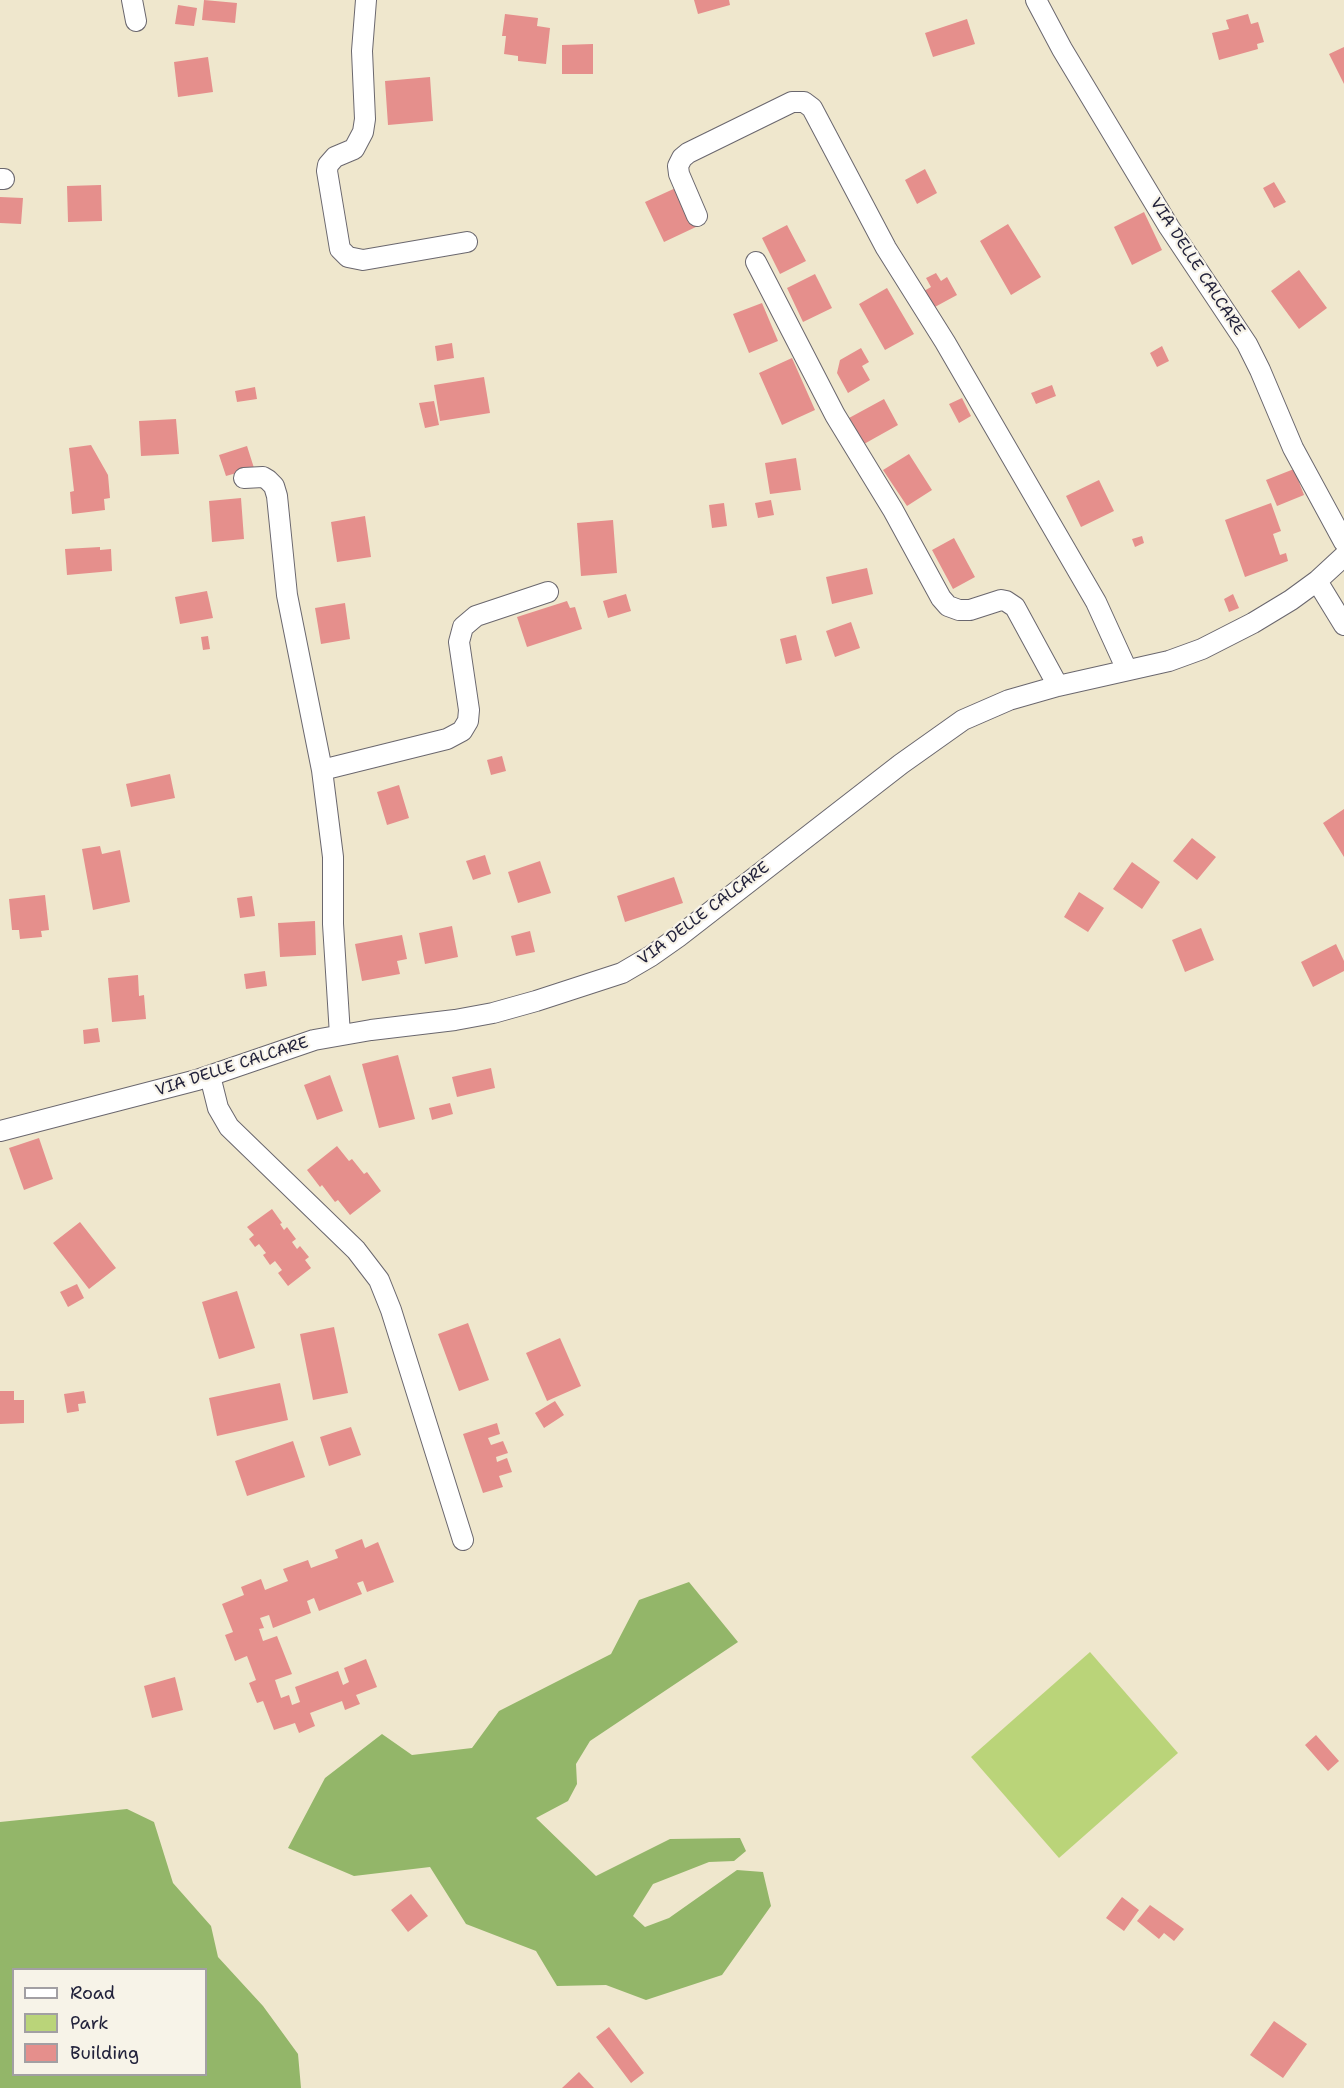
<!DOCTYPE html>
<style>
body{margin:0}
#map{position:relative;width:1344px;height:2088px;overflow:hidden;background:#efe7cd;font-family:"Shantell Sans",sans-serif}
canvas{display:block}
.legend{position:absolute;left:12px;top:1968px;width:195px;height:108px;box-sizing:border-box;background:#f7f3e8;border:2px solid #a29fa3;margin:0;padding:8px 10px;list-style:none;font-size:18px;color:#22223b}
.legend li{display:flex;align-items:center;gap:12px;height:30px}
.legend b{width:30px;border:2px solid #a29fa3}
</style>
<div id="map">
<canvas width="1344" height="2088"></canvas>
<ul class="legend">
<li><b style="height:8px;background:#fff"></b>Road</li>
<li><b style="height:16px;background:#bad479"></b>Park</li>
<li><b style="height:16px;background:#e58f8c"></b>Building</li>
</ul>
</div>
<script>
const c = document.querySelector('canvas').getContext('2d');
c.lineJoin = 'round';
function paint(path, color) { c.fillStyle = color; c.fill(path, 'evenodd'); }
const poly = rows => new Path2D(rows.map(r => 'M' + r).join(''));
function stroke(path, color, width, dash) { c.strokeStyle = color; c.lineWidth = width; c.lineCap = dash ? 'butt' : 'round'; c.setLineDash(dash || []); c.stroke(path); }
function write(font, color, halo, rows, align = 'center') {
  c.font = font + ' "Shantell Sans",sans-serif'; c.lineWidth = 4.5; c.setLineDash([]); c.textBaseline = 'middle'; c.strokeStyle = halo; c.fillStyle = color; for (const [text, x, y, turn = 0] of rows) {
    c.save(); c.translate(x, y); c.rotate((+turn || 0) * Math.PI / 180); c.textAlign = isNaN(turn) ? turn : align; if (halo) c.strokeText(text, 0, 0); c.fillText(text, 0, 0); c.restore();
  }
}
paint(poly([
 [1090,1652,1178,1753,1059,1858,971,1757]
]), '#bad479');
paint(poly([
 [689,1582,738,1642,590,1741,576,1764,577,1784,568,1801,536,1818,596,1876,670,1839,740,1838,746,1851,734,1861,709,1862,653,1884,633,1916,645,1927,669,1918,737,1870,763,1872,771,1906,722,1975,646,2000,606,1985,557,1986,536,1951,466,1924,430,1867,354,1876,288,1848,325,1778,382,1734,412,1755,472,1748,499,1711,611,1654,639,1600],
 [127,1809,154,1822,173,1883,211,1926,218,1957,263,2006,298,2054,301,2088,0,2088,0,1822],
 [14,1970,206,1970,206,2074,14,2074]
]), '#93b669');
paint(poly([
 [204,0,237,3,235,23,202,20],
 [694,0,729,0,730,5,698,14],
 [178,5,197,8,194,26,175,24],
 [505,14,538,18,537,26,550,28,546,64,518,61,518,56,504,54,506,36,502,36],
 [1248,14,1251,24,1258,22,1264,42,1257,44,1258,49,1219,60,1212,33,1229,29,1226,20],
 [967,19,975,44,933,57,925,33],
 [593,44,593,74,562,74,562,45],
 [1344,47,1344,84,1329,54],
 [208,57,213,92,178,97,174,62],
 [430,77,433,121,388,125,385,81],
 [925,169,937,193,917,204,905,180],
 [1274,182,1286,202,1274,208,1263,188],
 [101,185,102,221,68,222,67,186],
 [680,186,698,226,664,242,645,202],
 [0,197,23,198,21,224,0,223],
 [1144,212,1162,250,1132,265,1114,227],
 [1008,224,1041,277,1011,295,980,241],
 [787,225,806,261,780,274,762,238],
 [1299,270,1327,308,1299,329,1271,291],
 [936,273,941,281,947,277,957,295,933,308,924,291,931,287,926,278],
 [815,274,832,308,803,322,787,288],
 [887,288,914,334,885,350,859,304],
 [762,303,778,341,749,353,733,314],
 [452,343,454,358,437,361,435,346],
 [1162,346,1169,361,1157,367,1150,353],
 [861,348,869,362,862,366,870,380,848,393,837,373,840,360],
 [792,358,815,410,782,425,759,373],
 [484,377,490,413,440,421,434,385],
 [1052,385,1056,396,1036,404,1031,393],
 [255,387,257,399,237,402,235,391],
 [962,398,971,416,959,423,949,404],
 [884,399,898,425,864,444,849,418],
 [434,401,439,425,425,428,419,403],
 [176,419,179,454,141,456,139,421],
 [91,445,108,475,110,498,104,499,105,510,72,514,70,492,74,491,69,448],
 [247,446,254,468,226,476,219,455],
 [909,454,932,490,907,506,883,470],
 [796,458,801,490,770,494,765,463],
 [1294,469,1304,495,1277,506,1266,480],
 [1099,480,1114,511,1081,527,1066,496],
 [241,498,244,539,212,542,209,501],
 [771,500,774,515,758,518,755,503],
 [724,503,727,526,712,528,709,505],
 [1271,503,1281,531,1273,534,1280,555,1286,553,1288,561,1245,577,1225,520],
 [365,516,371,557,337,562,331,522],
 [613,520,617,573,581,576,577,523],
 [1142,536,1144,543,1135,547,1132,539],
 [954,538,975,577,953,589,932,550],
 [100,547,100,550,111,549,112,571,67,575,65,549],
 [867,568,873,594,832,604,826,577],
 [207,591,213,618,180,624,175,597],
 [626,594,631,611,608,618,603,601],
 [1233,594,1239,608,1229,612,1224,599],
 [567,601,570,608,575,607,582,629,527,647,517,617],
 [345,603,350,639,321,644,315,608],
 [851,622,860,648,835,657,826,631],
 [796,635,802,660,786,664,780,639],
 [208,636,210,649,203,650,201,637],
 [502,756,506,771,491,775,487,760],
 [170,774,175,798,131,807,126,784],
 [399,785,409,818,387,825,377,792],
 [1344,809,1344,857,1323,823],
 [1192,838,1216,857,1197,880,1173,861],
 [100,846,102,854,120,850,130,902,93,910,82,849],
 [485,855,491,874,473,880,466,861],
 [540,861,551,893,518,903,508,872],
 [1132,862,1160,882,1142,909,1113,889],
 [674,877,683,903,625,922,617,896],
 [1079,892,1104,908,1088,932,1064,917],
 [45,895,49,930,41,931,42,937,20,939,19,930,12,930,9,899],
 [252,896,255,916,240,918,237,898],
 [315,921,316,955,280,957,278,923],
 [452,926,458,957,425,964,419,933],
 [1201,928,1214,960,1185,972,1172,940],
 [530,931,535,952,516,956,511,936],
 [402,935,407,959,397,961,400,974,362,981,355,944],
 [1336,944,1344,961,1344,971,1313,987,1301,962],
 [265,971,267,986,246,989,244,974],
 [138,975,139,996,144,995,146,1019,112,1022,108,978],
 [98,1028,100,1042,84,1044,83,1030],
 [398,1055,415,1119,379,1128,362,1064],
 [491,1068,495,1088,457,1097,452,1077],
 [330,1075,343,1111,317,1120,304,1085],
 [450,1103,453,1114,432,1120,429,1108],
 [39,1138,53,1179,24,1190,9,1148],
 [337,1146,349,1161,352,1159,364,1174,367,1172,381,1191,350,1215,338,1200,335,1202,322,1185,320,1187,307,1170],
 [272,1209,282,1223,280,1224,284,1230,287,1227,296,1239,292,1242,297,1249,300,1246,309,1257,305,1260,311,1268,288,1286,278,1273,282,1270,275,1261,270,1265,263,1255,266,1253,259,1244,255,1247,249,1239,254,1235,247,1227],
 [80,1222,116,1268,89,1289,53,1243],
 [77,1284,84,1298,68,1307,60,1292],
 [237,1291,255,1348,219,1359,202,1302],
 [468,1323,489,1380,459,1391,438,1334],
 [334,1327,348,1393,313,1400,300,1334],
 [560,1338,581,1386,547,1401,526,1353],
 [280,1383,288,1420,217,1436,209,1398],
 [0,1391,14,1391,14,1400,24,1400,24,1423,0,1424],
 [84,1391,86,1403,78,1404,79,1411,67,1413,64,1394],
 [555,1401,564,1415,544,1428,535,1413],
 [497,1423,500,1434,488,1438,491,1445,503,1441,508,1453,496,1457,497,1462,507,1458,512,1472,499,1476,503,1487,483,1493,463,1434],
 [351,1427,361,1455,329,1466,320,1437],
 [293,1441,305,1477,247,1496,235,1461],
 [362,1539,365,1548,378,1542,394,1582,367,1592,363,1581,357,1583,362,1594,319,1611,314,1598,307,1601,311,1613,273,1628,269,1615,260,1618,264,1628,259,1629,263,1641,277,1636,292,1674,275,1680,281,1698,289,1695,292,1705,300,1702,295,1687,338,1671,343,1685,349,1682,344,1668,366,1659,377,1687,356,1695,360,1704,345,1710,342,1701,310,1713,315,1726,299,1733,295,1723,274,1730,263,1701,257,1703,249,1683,256,1680,247,1656,235,1661,225,1635,233,1632,222,1604,244,1595,241,1587,261,1579,265,1590,288,1581,283,1569,308,1560,311,1568,338,1558,335,1550],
 [175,1677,183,1710,152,1718,144,1686],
 [1316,1735,1339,1761,1328,1771,1305,1745],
 [411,1894,428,1916,408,1932,391,1910],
 [1122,1897,1139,1910,1124,1931,1106,1918],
 [1150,1905,1184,1929,1174,1941,1164,1933,1159,1939,1137,1921],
 [1274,2021,1307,2044,1283,2078,1250,2055],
 [609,2027,644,2073,631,2083,596,2037],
 [579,2072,594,2088,562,2088]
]), '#e58f8c');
const minor = poly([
 [132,0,136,21],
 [366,0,362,51,365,119,363,132,354,149,335,157,328,165,327,171,340,249,348,257,363,260,467,242],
 [1036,0,1062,49,1169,227,1247,344,1260,370,1293,448,1344,542],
 [0,179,4,179],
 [697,216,679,174,678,166,682,158,688,153,792,102,804,102,812,108,886,248,945,342,1096,602,1127,670],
 [756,262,835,415,893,510,941,598,948,606,959,610,970,610,1001,600,1006,601,1015,607,1058,686],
 [244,478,263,477,268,480,274,486,277,496,287,595,322,770,333,857,333,924,340,1035],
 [1317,581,1344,625],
 [322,770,447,739,462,731,468,721,469,710,459,642,463,627,476,616,548,592],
 [210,1076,218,1108,229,1127,356,1250,379,1280,391,1310,463,1540],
 [0,1131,197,1080,314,1040,371,1030,455,1020,493,1013,536,1001,622,973,651,956,678,937,901,764,963,720,1009,700,1058,686,1169,661,1202,649,1253,623,1291,600,1317,581,1344,556]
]);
stroke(minor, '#6a676e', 22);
stroke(minor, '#fff', 20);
write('16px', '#22223b', '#f7f3e8', [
 ["VIA DELLE CALCARE",1197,267,57],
 ["VIA DELLE CALCARE",704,914,-37],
 ["VIA DELLE CALCARE",232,1067,-18]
]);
</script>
